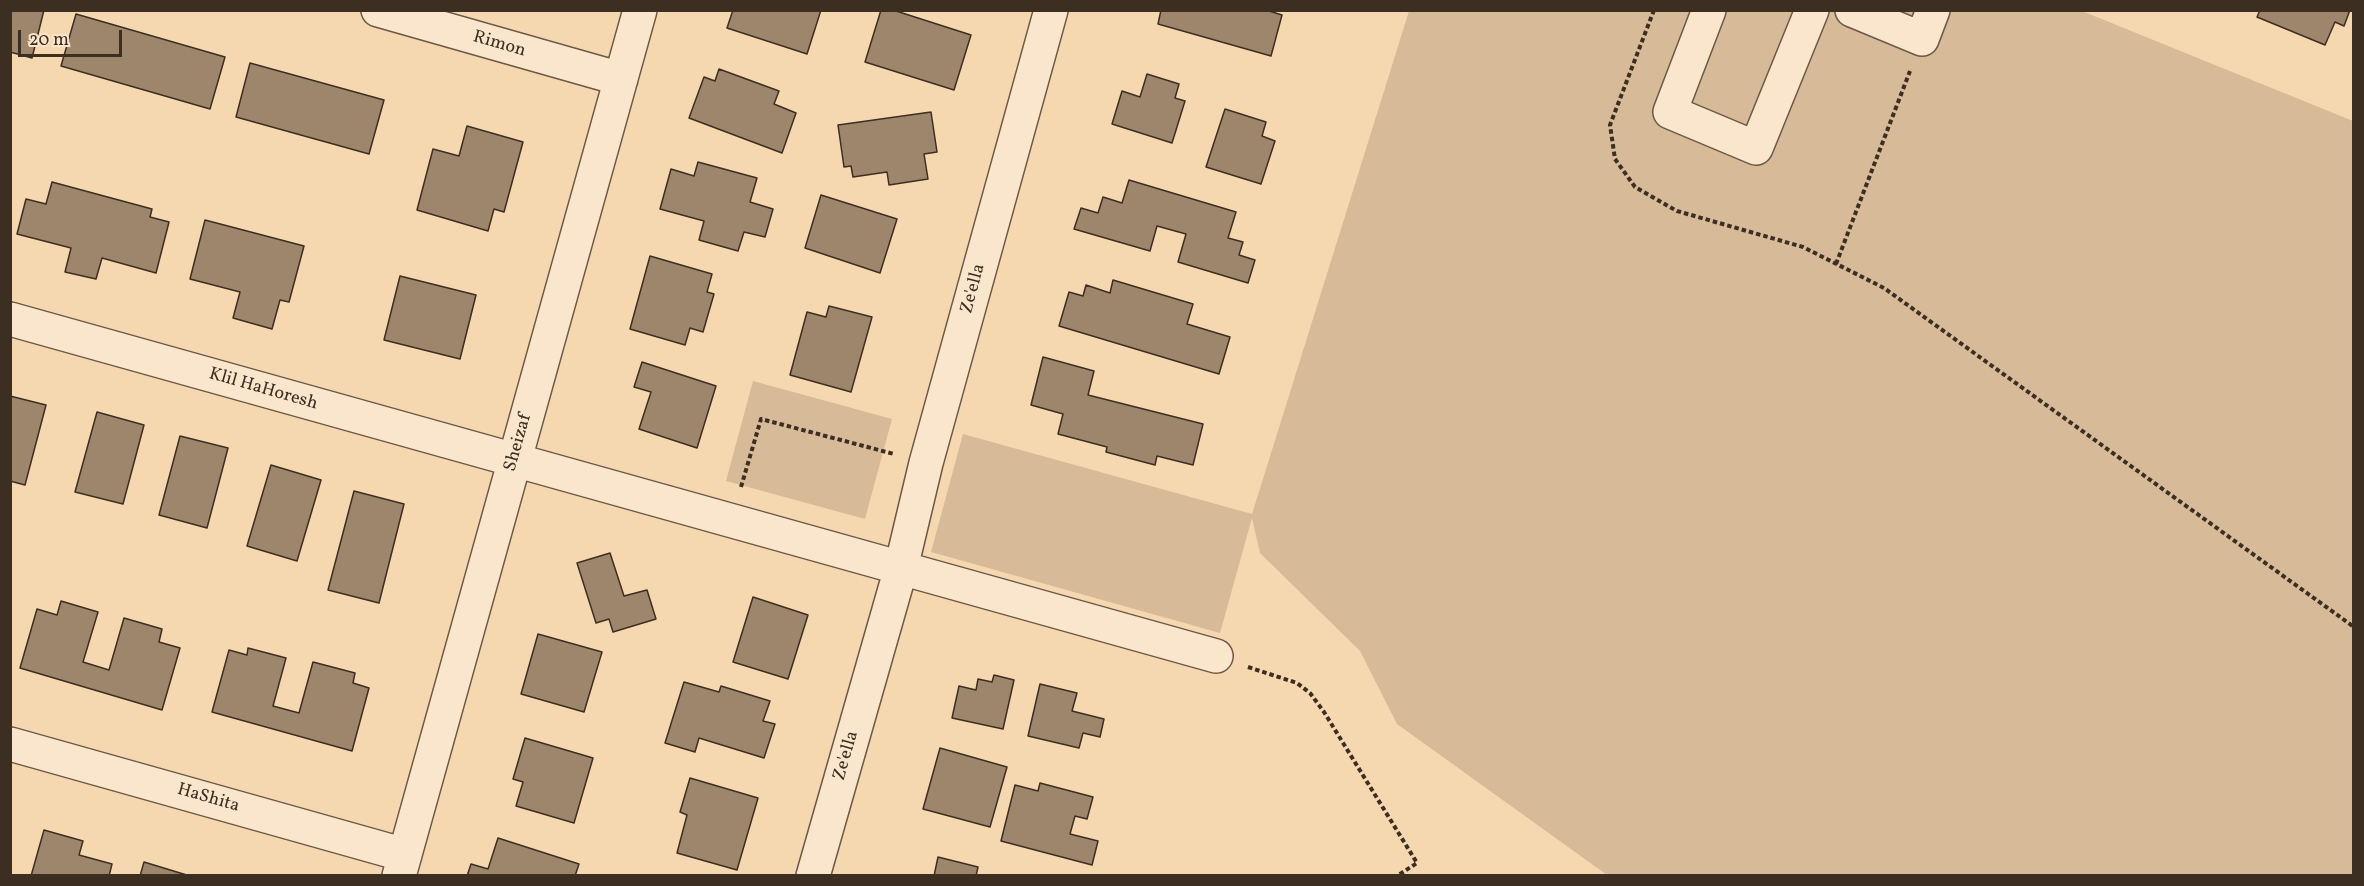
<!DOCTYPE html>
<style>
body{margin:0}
#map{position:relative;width:2364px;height:886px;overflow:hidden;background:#f6d8b0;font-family:Vollkorn,serif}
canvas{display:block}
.frame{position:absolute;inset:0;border:12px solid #3d2e22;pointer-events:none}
.scale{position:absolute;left:18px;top:30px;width:104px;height:27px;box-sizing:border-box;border:3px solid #3d2e22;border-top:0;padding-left:8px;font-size:18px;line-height:21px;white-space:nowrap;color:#3d2e22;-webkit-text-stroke:4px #f9e6cc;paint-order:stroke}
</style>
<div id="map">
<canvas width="2364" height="886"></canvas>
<div class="frame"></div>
<div class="scale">20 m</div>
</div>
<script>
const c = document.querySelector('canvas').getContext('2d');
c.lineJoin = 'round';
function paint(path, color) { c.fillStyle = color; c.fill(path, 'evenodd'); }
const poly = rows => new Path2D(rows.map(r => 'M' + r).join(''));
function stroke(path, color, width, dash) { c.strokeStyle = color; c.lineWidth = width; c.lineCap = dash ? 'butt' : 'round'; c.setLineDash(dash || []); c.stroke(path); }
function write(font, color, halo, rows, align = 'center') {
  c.font = font + ' Vollkorn,serif'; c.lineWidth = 6; c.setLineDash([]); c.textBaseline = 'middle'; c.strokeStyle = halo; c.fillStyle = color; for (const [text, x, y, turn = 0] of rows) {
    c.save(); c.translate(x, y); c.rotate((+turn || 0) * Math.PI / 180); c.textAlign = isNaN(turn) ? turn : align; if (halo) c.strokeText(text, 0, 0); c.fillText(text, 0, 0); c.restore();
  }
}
paint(poly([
 [1409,11,2082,11,2353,121,2353,875,1607,875,1397,724,1360,651,1260,553,1252,518,1220,633,931,552,963,434,1252,514],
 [753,381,892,419,865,519,726,481]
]), '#d7bb98');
const building = poly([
 [10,10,44,10,32,58,10,52,10,10],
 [733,10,821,10,807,54,727,28,733,10],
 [881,10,893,10,971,35,954,90,865,62,881,10],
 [1161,10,1266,10,1282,15,1271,56,1158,24,1161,10],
 [2260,10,2350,10,2344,26,2335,22,2325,45,2257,17,2260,10],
 [76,14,225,57,210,109,61,66,76,14],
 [250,63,384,100,369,154,236,117,250,63],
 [719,69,779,91,774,104,796,113,782,153,689,118,704,77,715,81,719,69],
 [1147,74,1179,84,1175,98,1185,101,1172,143,1112,124,1122,91,1140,97,1147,74],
 [1225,109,1266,122,1262,136,1275,141,1261,184,1206,167,1225,109],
 [931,112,937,152,924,154,928,179,889,185,887,172,853,177,851,166,844,167,838,125,931,112],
 [467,126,523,142,504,212,494,209,488,231,417,210,433,149,459,156,467,126],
 [698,162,757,178,750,202,773,209,765,237,744,232,738,251,699,240,704,221,660,209,671,169,694,176,698,162],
 [1129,180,1236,212,1228,238,1243,242,1239,255,1255,260,1248,283,1178,262,1186,234,1157,226,1150,251,1074,229,1081,208,1098,213,1103,197,1122,203,1129,180],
 [52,182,152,209,150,217,169,222,156,273,102,258,96,279,65,272,71,248,17,234,26,199,46,204,52,182],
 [821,195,897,219,880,273,805,248,821,195],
 [205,220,304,246,289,302,280,300,272,329,233,318,240,292,190,279,205,220],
 [650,256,712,274,707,292,714,294,703,332,690,328,685,345,630,329,650,256],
 [400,276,476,295,460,359,384,340,400,276],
 [1113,280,1193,304,1187,324,1230,337,1219,374,1059,326,1069,292,1083,296,1086,285,1110,293,1113,280],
 [829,306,872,317,851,392,790,375,807,312,826,317,829,306],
 [1043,357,1094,371,1088,395,1203,424,1193,465,1157,456,1155,465,1106,452,1107,447,1058,434,1063,414,1031,405,1043,357],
 [642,362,716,386,697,448,639,429,651,392,634,387,642,362],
 [10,396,46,405,25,485,10,481,10,396],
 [97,412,144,425,123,504,75,492,97,412],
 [180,436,228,448,207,528,159,515,180,436],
 [271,465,321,480,297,561,247,546,271,465],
 [354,491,404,504,379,603,328,590,354,491],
 [610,553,624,596,647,590,656,619,613,632,609,619,596,623,577,563,610,553],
 [753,597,808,615,788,679,733,662,753,597],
 [61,601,98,612,83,662,109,670,124,618,162,629,159,642,180,648,162,710,20,668,37,609,57,615,61,601],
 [538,634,602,652,584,712,521,694,538,634],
 [248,648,286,658,273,706,299,713,313,662,355,673,353,683,369,688,352,751,212,712,229,650,247,655,248,648],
 [994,675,1014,680,1003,729,952,718,959,686,976,690,978,679,992,682,994,675],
 [684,682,719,692,721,686,770,701,763,721,775,724,764,758,699,738,695,752,665,743,684,682],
 [1040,684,1077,693,1072,711,1104,719,1100,737,1083,733,1079,748,1028,736,1040,684],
 [525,738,593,758,574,823,516,806,523,782,513,779,525,738],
 [940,748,1007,767,990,827,923,809,940,748],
 [690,778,758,798,737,870,677,853,687,815,680,812,690,778],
 [1040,783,1093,797,1087,819,1075,816,1070,834,1098,841,1092,865,1001,841,1015,785,1038,791,1040,783],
 [44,830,83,841,79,855,112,864,109,876,31,876,44,830],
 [498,838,579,864,575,876,467,876,471,864,488,869,498,838],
 [938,857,978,867,976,876,934,876,938,857],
 [144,862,190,876,140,876,144,862]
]);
paint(building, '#9d866c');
stroke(building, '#3d2e22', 1.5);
const minor = poly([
 [378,10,621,79],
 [1709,10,1670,112,1756,148,1812,10],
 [1852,10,1922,39,1933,10],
 [10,319,1216,656],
 [10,744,405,855],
 [399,876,640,10],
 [813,876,901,568,926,463,1051,10]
]);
stroke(minor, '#6b5846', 36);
stroke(poly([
 [1654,10,1610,125,1615,159,1635,187,1677,211,1803,247,1884,288,2354,627],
 [1836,264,1910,71],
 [741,487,761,419,894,454],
 [1248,667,1297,683,1310,693,1324,712,1417,863,1397,876]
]), '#3d2e22', 4, [4.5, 3]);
stroke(minor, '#f9e6cc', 33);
write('18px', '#3d2e22', '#f9e6cc', [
 ["Rimon",499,45,16],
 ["Ze'ella",974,289,-75],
 ["Klil HaHoresh",263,390,16],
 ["Sheizaf",519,443,-74],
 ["Ze'ella",847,756,-74],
 ["HaShita",208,799,16]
]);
</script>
